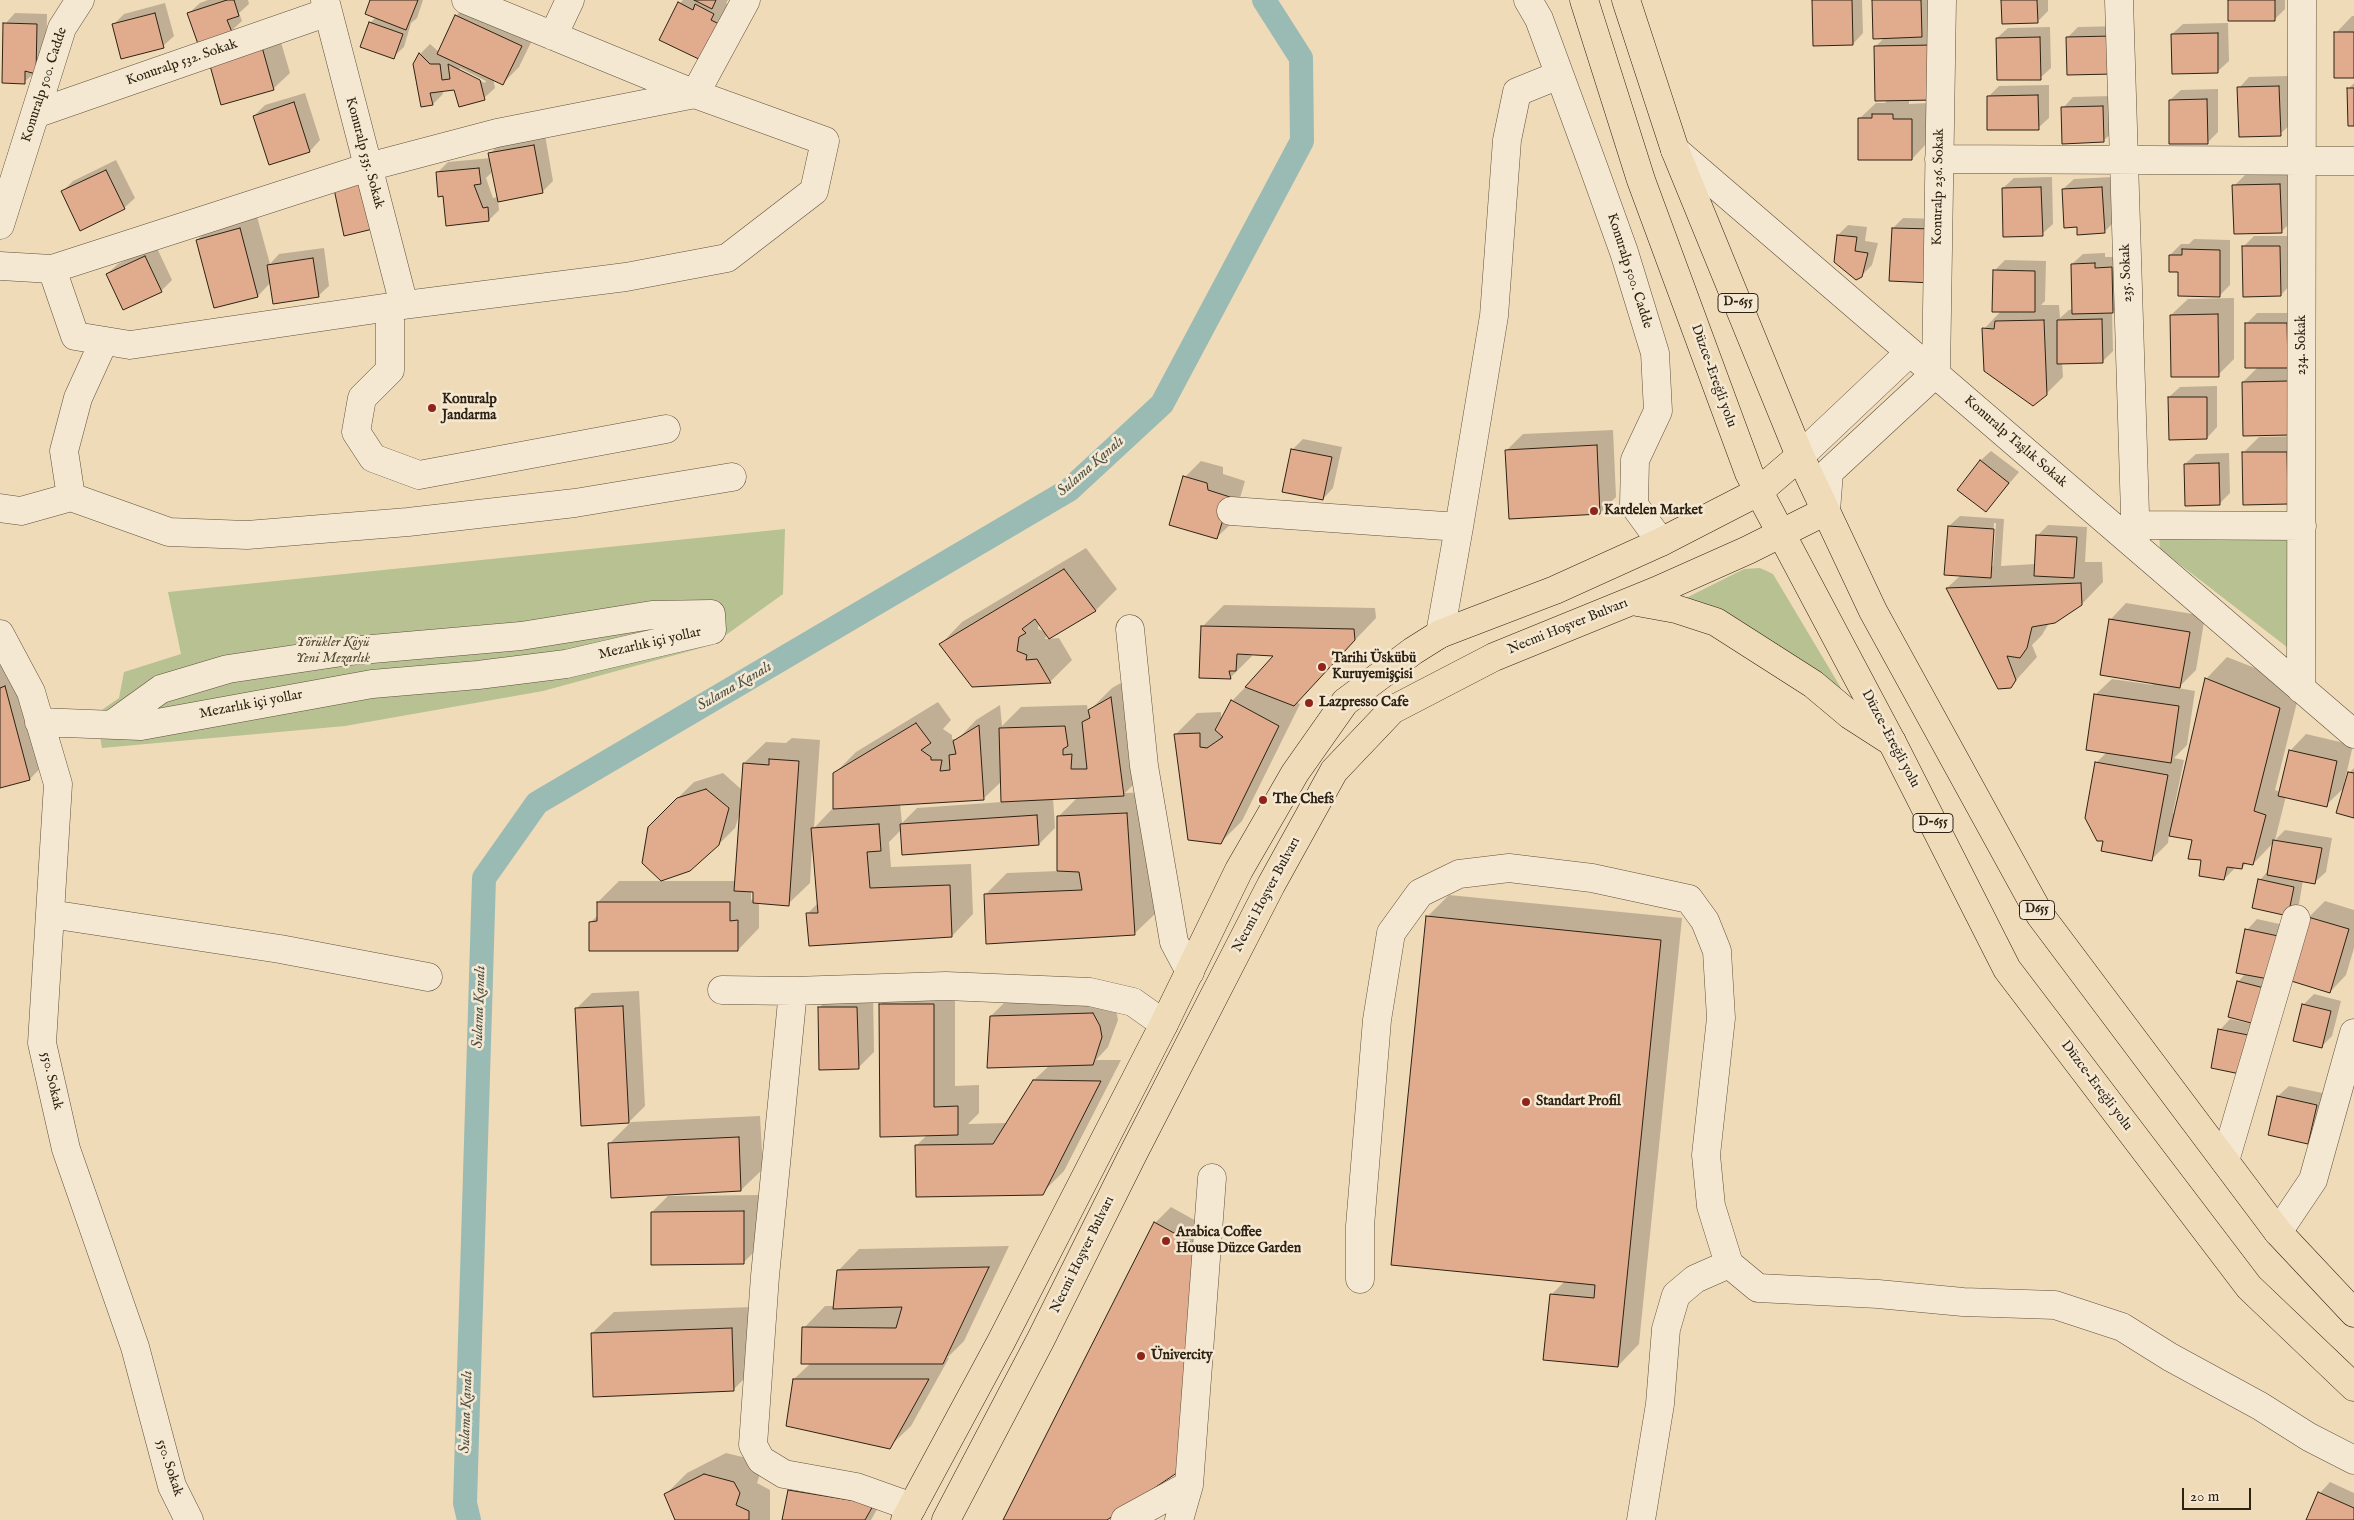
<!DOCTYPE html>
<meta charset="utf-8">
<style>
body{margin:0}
#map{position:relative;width:2354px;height:1520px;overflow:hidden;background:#f0dbb9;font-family:"IM FELL English",serif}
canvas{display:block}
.scale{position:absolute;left:2182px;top:1488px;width:69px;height:22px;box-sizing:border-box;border:2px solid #2e2213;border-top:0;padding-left:6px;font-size:15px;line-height:18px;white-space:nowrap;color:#2e2213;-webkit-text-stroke:4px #f5e8d2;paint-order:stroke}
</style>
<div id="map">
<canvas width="2354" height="1520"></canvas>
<div class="scale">20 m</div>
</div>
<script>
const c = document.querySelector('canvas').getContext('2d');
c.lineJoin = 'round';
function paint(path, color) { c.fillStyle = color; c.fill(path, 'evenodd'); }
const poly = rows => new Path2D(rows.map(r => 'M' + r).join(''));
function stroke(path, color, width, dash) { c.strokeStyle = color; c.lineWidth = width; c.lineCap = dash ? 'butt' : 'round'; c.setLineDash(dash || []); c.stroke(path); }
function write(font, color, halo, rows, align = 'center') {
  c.font = font + ' "IM FELL English",serif'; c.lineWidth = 5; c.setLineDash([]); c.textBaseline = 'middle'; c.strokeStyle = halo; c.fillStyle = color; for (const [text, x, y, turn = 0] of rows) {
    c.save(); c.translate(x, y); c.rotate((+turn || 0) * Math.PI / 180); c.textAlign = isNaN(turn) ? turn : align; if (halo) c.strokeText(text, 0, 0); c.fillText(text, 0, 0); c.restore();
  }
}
paint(poly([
 [785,529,783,594,712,645,543,691,345,726,102,748,96,714,119,698,124,672,181,654,168,592],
 [2159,533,2290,534,2292,651,2160,549],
 [1760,568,1773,574,1841,688,1822,682,1680,601,1744,569]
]), '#b7c191');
paint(poly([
 [208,0,248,0,249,4,239,13,242,21,231,31,189,13,200,3],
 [372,0,423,0,417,18,411,23,404,47,393,57,370,23,376,17],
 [472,0,537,30,519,67,503,83,493,78,495,88,484,98,455,88,442,90,443,94,433,104,420,54,430,44,439,52,456,16],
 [460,68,486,81,485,83,458,70],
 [683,0,728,0,726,3,740,11,722,46,680,3],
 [1813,0,1862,0,1863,33,1853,44],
 [1873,0,1932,0,1932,25,1927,30,1950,30,1909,99,1909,104,1928,103,1928,142,1912,159,1859,119,1876,103,1885,103,1888,99,1875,47,1885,37],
 [2002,0,2048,0,2048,11,2037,22],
 [2229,0,2285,0,2285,9,2274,20],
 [165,3,174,36,163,46,113,25,124,14],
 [15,13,47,14,46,63,24,82,5,24],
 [2352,16,2354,16,2354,77,2336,33],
 [2228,23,2229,61,2218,71,2172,34,2183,24],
 [2123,26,2124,62,2067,38,2078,27],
 [2050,27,2051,68,2040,78,1997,38,2008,28],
 [278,32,290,73,273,89,210,62],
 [2289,76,2291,124,2280,134,2239,88,2249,77],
 [2354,83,2354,125,2348,89],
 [2049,85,2049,118,2038,128,1988,97,1999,86],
 [2218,89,2218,132,2208,142,2170,100,2181,90],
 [305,93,320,140,310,151,254,116,265,105],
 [2113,96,2114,131,2103,141,2063,108,2073,97],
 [545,135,553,181,542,192,498,200,499,210,489,220,444,195,437,173,448,162,491,158,490,154,500,143],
 [490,165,492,165,498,197,493,198,486,178,491,173],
 [116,160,135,198,124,208,62,192,73,181],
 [2296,169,2297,216,2281,232,2234,186,2250,170],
 [2052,177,2053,224,2042,234,2003,188,2014,178],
 [2112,177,2115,221,2104,232,2078,226,2063,189,2074,179],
 [256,213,270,264,279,254,324,248,329,286,318,296,271,282,258,296,197,240,214,224],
 [1903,218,1945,219,1932,282,1893,228],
 [1848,225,1867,227,1865,241,1878,243,1872,265,1861,276,1838,235],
 [2254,236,2290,236,2291,284,2281,295,2243,247],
 [2194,239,2230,240,2230,285,2219,296,2179,271,2170,255,2181,244,2189,244],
 [156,246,172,280,161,291,107,274,118,264],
 [2105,253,2105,257,2122,257,2123,301,2112,312,2113,351,2102,362,2062,362,2063,377,2046,394,1984,329,2001,311,1994,271,2005,260,2046,261,2045,301,2041,305,2059,305,2060,318,2069,310,2073,309,2072,264,2083,254],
 [2234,298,2234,359,2218,375,2171,315,2188,299],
 [2257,313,2298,313,2304,366,2244,434,2243,382,2258,367,2246,324],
 [2217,386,2217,427,2207,438,2169,397,2180,387],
 [1613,430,1616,497,1600,513,1506,451,1523,434],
 [2303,436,2287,503,2243,453,2259,437],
 [1303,439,1342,447,1333,488,1323,499,1292,450],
 [1991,451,2019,472,1986,511,1980,461],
 [2229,453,2230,493,2219,504,2185,464,2196,454],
 [1201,461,1223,467,1223,474,1245,481,1233,522,1216,538,1185,477],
 [1960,516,2004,519,2001,566,2036,564,2037,536,2048,525,2087,527,2085,562,2102,562,2103,582,2082,604,2049,623,2042,635,2032,645,2037,657,2010,687,1947,588,1961,575,1949,526],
 [1994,523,1996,523,1993,566,1990,566],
 [1086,548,1117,589,1096,610,1049,637,1047,634,1045,639,1059,638,1072,660,1050,682,973,685,941,644,962,622],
 [1039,622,1046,632,1038,629],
 [2126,603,2205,616,2196,670,2178,688,2195,691,2187,745,2174,758,2184,760,2173,813,2176,814,2206,679,2227,657,2301,686,2275,790,2280,792,2290,751,2306,734,2353,745,2344,784,2346,784,2350,772,2354,768,2354,817,2345,787,2326,805,2286,796,2275,840,2285,830,2332,838,2326,872,2315,882,2303,880,2299,904,2288,914,2260,880,2269,870,2274,842,2253,864,2247,862,2242,868,2236,867,2224,879,2202,859,2194,839,2169,835,2168,843,2152,859,2104,839,2086,818,2097,762,2107,752,2095,695,2112,679,2153,685,2110,620],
 [1224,605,1375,608,1376,618,1296,702,1300,704,1242,821,1220,843,1176,734,1197,713,1221,712,1221,722,1232,701,1276,655,1251,654,1252,656,1230,678,1202,627],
 [0,637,51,757,30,779,0,786],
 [1133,676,1145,773,1125,793,1148,792,1156,913,1134,934,985,895,1007,873,1059,871,1059,816,1078,797,1053,798,1055,828,1039,844,901,830,889,842,891,867,971,864,973,914,952,936,807,914,819,902,812,846,810,883,788,904,759,902,759,928,738,950,591,922,598,915,598,902,619,881,736,881,741,810,735,828,718,845,649,827,694,782,723,773,742,790,744,763,766,742,786,743,792,738,820,740,814,828,834,807,834,774,856,752,938,702,951,720,943,729,952,735,952,739,958,739,976,720,1000,705,1002,726,1021,707,1087,705,1088,712,1112,688],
 [1002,781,1002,802,917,808,902,823,900,804,983,799],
 [751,891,755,891,754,899,751,900],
 [1449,895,1682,918,1639,1344,1618,1366,1551,1295,1565,1281,1427,917],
 [2325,901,2354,910,2354,948,2346,975,2330,992,2309,917],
 [2257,919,2293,927,2256,1063,2220,1030,2230,1019,2253,1024,2238,982,2246,973,2247,930],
 [902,983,955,983,955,1086,979,1085,979,1113,968,1124,1007,1123,1034,1080,1050,1065,991,1016,1007,1000,1109,998,1116,1009,1118,1020,1108,1047,1096,1060,1121,1060,1064,1171,1042,1193,916,1146,927,1135,880,1005],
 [639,991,645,1106,629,1122,576,1009,592,993],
 [873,991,874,1052,858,1068,819,1008,835,992],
 [2314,994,2341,1001,2332,1036,2321,1047,2303,1005],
 [2289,1086,2327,1094,2318,1132,2308,1143,2278,1096],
 [760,1116,763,1169,741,1190,609,1144,631,1122],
 [760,1195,760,1246,744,1262,652,1212,668,1196],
 [1171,1207,1216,1232,1105,1520,1004,1520,1155,1223],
 [1009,1246,964,1341,947,1358,949,1358,911,1426,889,1447,794,1379,811,1363,804,1328,825,1306,834,1306,838,1271,859,1249],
 [753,1307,755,1368,733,1390,592,1333,614,1312],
 [726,1453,755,1460,761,1471,757,1483,770,1490,770,1520,677,1520,666,1494,687,1473],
 [805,1475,889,1488,871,1520,785,1520,789,1491],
 [2330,1482,2354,1493,2354,1520,2307,1520,2320,1493]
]), '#0003');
stroke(poly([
 [469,1520,465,1503,484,878,537,803,1069,490,1162,404,1302,141,1301,58,1264,0]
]), '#9abbb3', 24);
const building = poly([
 [227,0,234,0,239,16,227,20,232,32,198,44,187,13,227,0],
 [370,0,418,0,406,30,365,14,370,0],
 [694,0,716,0,712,9,694,0],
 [1812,0,1852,0,1853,45,1813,46,1812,0],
 [1872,0,1921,0,1922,37,1873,39,1872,0],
 [2001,0,2037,0,2038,23,2002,24,2001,0],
 [2228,0,2275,0,2275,21,2228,21,2228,0],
 [678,2,693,10,695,4,714,14,711,20,725,27,707,63,659,40,678,2],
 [155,13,164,48,121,59,112,24,155,13],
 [455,15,522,46,503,85,437,54,455,15],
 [369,22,403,34,394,59,360,47,369,22],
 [3,23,37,24,36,74,25,71,25,84,2,83,3,23],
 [2334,32,2354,32,2354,78,2334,78,2334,32],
 [2218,33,2218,73,2172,74,2171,34,2218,33],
 [2113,36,2114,74,2067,75,2066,37,2113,36],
 [2040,37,2041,80,1997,80,1996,38,2040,37],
 [1934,45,1935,100,1875,101,1874,46,1934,45],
 [262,47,274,90,221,105,209,62,262,47],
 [419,53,430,64,440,64,442,80,450,79,448,64,480,80,485,100,459,107,454,90,430,93,433,105,421,107,413,64,419,53],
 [2279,86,2281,136,2239,137,2237,87,2279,86],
 [2347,88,2354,88,2354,126,2348,126,2347,88],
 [2038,95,2039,130,1987,130,1987,96,2038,95],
 [2207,99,2208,144,2169,144,2169,100,2207,99],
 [294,102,310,152,269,165,253,116,294,102],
 [2103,106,2104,142,2062,144,2061,107,2103,106],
 [1872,114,1893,114,1893,119,1912,119,1912,160,1858,160,1858,118,1872,118,1872,114],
 [534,145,543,193,498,202,488,153,534,145],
 [479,168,481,184,474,185,483,208,488,207,489,221,446,226,443,196,438,197,436,172,479,168],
 [106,170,125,209,80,231,61,191,106,170],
 [367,181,377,228,344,236,334,189,367,181],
 [2280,184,2282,233,2234,234,2232,185,2280,184],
 [2041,187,2043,236,2003,237,2002,188,2041,187],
 [2102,187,2105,233,2077,235,2077,227,2064,228,2062,189,2102,187],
 [240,228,258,297,214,308,196,240,240,228],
 [1892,228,1935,229,1933,283,1889,281,1892,228],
 [1837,235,1857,237,1855,251,1868,253,1862,277,1856,280,1834,262,1837,235],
 [2242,246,2280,246,2281,296,2243,297,2242,246],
 [2182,249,2220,250,2220,297,2178,296,2178,272,2169,272,2169,255,2182,255,2182,249],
 [145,256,162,292,123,310,106,274,145,256],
 [313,258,319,297,273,304,267,265,313,258],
 [2095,263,2095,268,2112,267,2113,313,2072,314,2071,264,2095,263],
 [1993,270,2035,271,2035,312,1992,312,1993,270],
 [2218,314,2219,377,2171,377,2170,315,2218,314],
 [2102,319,2103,363,2057,364,2057,320,2102,319],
 [2044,320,2047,395,2033,406,1984,371,1982,328,1994,329,1995,321,2044,320],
 [2245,323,2287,323,2288,368,2245,368,2245,323],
 [2288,381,2289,435,2243,436,2242,382,2288,381],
 [2168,397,2207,397,2207,439,2169,440,2168,397],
 [1597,445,1600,514,1509,519,1505,450,1597,445],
 [1291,449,1332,457,1323,500,1282,492,1291,449],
 [2242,452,2287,452,2288,504,2243,505,2242,452],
 [1980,460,2009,483,1986,512,1957,490,1980,460],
 [2219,463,2220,505,2185,506,2184,464,2219,463],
 [1183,476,1207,483,1208,490,1230,497,1217,539,1169,525,1183,476],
 [1948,526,1994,529,1991,578,1944,575,1948,526],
 [2036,535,2077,537,2074,578,2034,576,2036,535],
 [1064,569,1096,611,1049,639,1035,619,1022,629,1026,633,1019,637,1017,651,1027,655,1026,660,1037,659,1051,683,972,687,939,644,1064,569],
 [2081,583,2082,605,2055,623,2032,627,2027,648,2020,658,2007,656,2016,680,2011,688,1998,689,1946,588,2081,583],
 [2109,619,2190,632,2180,688,2100,675,2109,619],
 [1201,626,1354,629,1355,640,1294,706,1245,687,1273,656,1237,654,1236,671,1229,671,1231,679,1199,678,1201,626],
 [2205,678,2280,708,2254,811,2266,815,2253,865,2243,863,2242,869,2227,867,2224,880,2199,876,2201,860,2188,859,2192,840,2169,836,2205,678],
 [5,686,30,780,0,788,0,688,5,686],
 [2094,694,2179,706,2171,763,2086,750,2094,694],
 [1111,697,1124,796,1001,802,999,728,1065,726,1068,746,1063,749,1063,755,1072,754,1071,769,1087,769,1082,722,1090,718,1088,710,1111,697],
 [1231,700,1279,726,1221,844,1188,840,1174,734,1200,733,1200,747,1207,748,1223,737,1215,730,1231,700],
 [916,723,931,743,921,750,931,757,931,760,942,760,940,771,950,770,949,755,956,754,953,741,979,725,984,800,833,809,833,773,916,723],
 [2289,750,2337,761,2327,807,2278,796,2289,750],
 [769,759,799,761,789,906,753,903,753,892,734,891,743,763,769,765,769,759],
 [2095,762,2168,775,2152,861,2101,851,2103,841,2097,841,2085,818,2095,762],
 [2348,772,2354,773,2354,818,2336,813,2348,772],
 [706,789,729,808,719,845,690,871,661,881,642,863,648,827,677,798,706,789],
 [1127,813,1135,935,986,944,984,894,1082,890,1079,872,1057,871,1057,816,1127,813],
 [1037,815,1039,845,902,855,900,824,1037,815],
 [879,824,881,851,867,852,870,888,950,885,952,937,809,946,806,913,818,913,811,828,879,824],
 [2273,840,2322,848,2315,884,2267,875,2273,840],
 [2258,879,2294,887,2288,916,2252,908,2258,879],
 [597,902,730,902,730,921,738,920,738,951,589,951,589,922,597,921,597,902],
 [1426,916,1661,940,1618,1367,1543,1360,1550,1294,1594,1298,1595,1285,1391,1265,1426,916],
 [2308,917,2349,929,2330,993,2288,980,2308,917],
 [2245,929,2283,937,2274,980,2236,973,2245,929],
 [2237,981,2268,989,2259,1025,2228,1017,2237,981],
 [879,1004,934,1004,934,1107,958,1106,958,1135,880,1137,879,1004],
 [2302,1004,2331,1011,2322,1048,2293,1041,2302,1004],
 [623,1006,629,1123,581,1126,575,1008,623,1006],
 [818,1007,857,1007,859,1069,819,1070,818,1007],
 [1093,1013,1100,1026,1102,1037,1093,1065,987,1068,990,1016,1093,1013],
 [2218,1029,2253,1036,2245,1075,2211,1068,2218,1029],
 [1033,1080,1101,1081,1043,1195,916,1197,915,1145,993,1144,1033,1080],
 [2277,1096,2317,1105,2308,1144,2268,1135,2277,1096],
 [739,1137,741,1191,611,1198,608,1143,739,1137],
 [744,1211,744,1264,651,1265,651,1212,744,1211],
 [1154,1222,1201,1248,1190,1464,1107,1520,1003,1520,1154,1222],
 [989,1267,943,1364,801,1364,802,1327,896,1328,902,1307,833,1309,837,1270,989,1267],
 [732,1328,734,1391,593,1397,591,1333,732,1328],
 [793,1379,929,1379,890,1449,786,1426,793,1379],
 [704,1474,734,1482,740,1493,736,1505,749,1511,749,1520,675,1520,664,1494,704,1474],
 [788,1490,874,1504,865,1520,782,1520,788,1490],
 [2318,1492,2354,1508,2354,1520,2306,1520,2318,1492]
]);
paint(building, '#e0ac8d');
stroke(building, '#2e2213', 1);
const minor = poly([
 [325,0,404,305],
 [1528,0,1539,19,1592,163,1624,252,1655,353,1658,411,1635,460,1634,505,1661,542],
 [2119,0,2136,546],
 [553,36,570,0],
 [35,114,328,12],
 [1675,150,2354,734],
 [1939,159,2354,161],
 [0,225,62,28,80,0],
 [0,266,52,269,368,167,497,133,695,94,746,0],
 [52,269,75,336,130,345,404,305,626,277,727,258,814,191,825,141,695,94,466,0],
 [390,308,390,370,362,398,356,432,373,458,419,475,666,429],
 [1800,456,1910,352],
 [71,497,64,451,78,398,104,341],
 [0,508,21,511,71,497,169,532,247,535,408,522,575,503,732,477],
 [1231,511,1459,527,1494,316,1507,140,1517,92,1559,75],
 [1826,511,1829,472,1936,373,1942,0],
 [2135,525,2302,526],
 [1130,629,1144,766,1174,942,1190,972],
 [0,634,31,692,58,784,42,1043,66,1149,135,1347,172,1486,189,1520],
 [1440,634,1459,527],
 [2301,689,2302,0],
 [39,722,141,726,372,684,478,675,566,664,712,630,711,614,652,615,521,636,349,651,228,669,161,689,111,725],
 [50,914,280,949,428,977],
 [722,990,793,991,946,986,1090,992,1133,1002,1164,1024],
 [793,991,765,1276,753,1445,761,1460,784,1474,856,1487,912,1507],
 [2225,1161,2296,919],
 [2278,1232,2313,1180,2354,1033],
 [1360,1279,1360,1226,1377,1020,1391,933,1420,893,1459,874,1509,868,1592,878,1689,899,1705,921,1717,951,1721,1018,1706,1155,1711,1206,1729,1264,1758,1288,1878,1294,1963,1302,2055,1305,2122,1327,2170,1357,2260,1406,2309,1437,2354,1460],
 [1125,1520,1189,1485],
 [1179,1520,1189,1485,1212,1178],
 [1641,1520,1660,1404,1666,1329,1676,1295,1695,1279,1729,1264]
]);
const major = poly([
 [1632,601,1676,609,1716,622,1813,684,1850,715,1892,742],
 [905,1520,1002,1340,1164,1024,1239,870,1295,773,1345,702,1413,651,1440,634,1555,590,1661,542,1758,492,1800,456],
 [946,1520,1041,1339,1132,1156,1271,885,1334,771,1392,710,1494,657,1656,591,1748,550,1826,511]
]);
const highway = poly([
 [1584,0,1641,180,1749,473,1895,748,2007,969,2249,1287,2354,1387],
 [1626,0,1675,150,1800,456,1873,611,2040,915,2278,1232,2354,1313]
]);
stroke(minor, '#5e503c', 29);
stroke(major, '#2e2213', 29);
stroke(highway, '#2e2213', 29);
stroke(minor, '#f5e8d2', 28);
stroke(major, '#f0dbb9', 28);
stroke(highway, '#f0dbb9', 28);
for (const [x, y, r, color] of [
 [432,408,5,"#8f2418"],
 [1594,511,5,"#8f2418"],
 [1322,667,5,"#8f2418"],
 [1309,703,5,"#8f2418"],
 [1263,800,5,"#8f2418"],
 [1526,1102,5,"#8f2418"],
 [1166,1241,5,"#8f2418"],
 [1141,1356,5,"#8f2418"]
]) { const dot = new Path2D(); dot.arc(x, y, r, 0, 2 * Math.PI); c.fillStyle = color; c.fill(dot); stroke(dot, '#f5e8d2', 2); }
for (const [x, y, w] of [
 [1738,303,40],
 [1933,823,40],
 [2037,910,35]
]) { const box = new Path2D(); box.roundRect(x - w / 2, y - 9.5, w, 19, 4); c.fillStyle = '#f5e8d2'; c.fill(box); stroke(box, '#2e2213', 1); }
write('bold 12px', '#2e2213', null, [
 ["D-655",1738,303],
 ["D-655",1933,823],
 ["D655",2037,910]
]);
write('14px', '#2e2213', '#f5e8d2', [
 ["Konuralp 532. Sokak",182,63,-19],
 ["Konuralp 500. Cadde",45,85,-72],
 ["Konuralp 535. Sokak",364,153,75],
 ["Konuralp 236. Sokak",1939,187,-89],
 ["Konuralp 500. Cadde",1629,271,72],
 ["235. Sokak",2127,273,-92],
 ["234. Sokak",2302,345,-90],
 ["Düzce-Ereğli yolu",1713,376,70],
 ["Konuralp Taşlık Sokak",2015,442,41],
 ["Necmi Hoşver Bulvarı",1568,627,-22],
 ["Mezarlık içi yollar",650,644,-13],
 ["Mezarlık içi yollar",251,705,-11],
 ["Düzce-Ereğli yolu",1890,739,62],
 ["Necmi Hoşver Bulvarı",1267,895,-62],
 ["550. Sokak",51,1081,77],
 ["Düzce-Ereğli yolu",2096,1086,53],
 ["Necmi Hoşver Bulvarı",1083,1255,-64],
 ["550. Sokak",169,1468,72]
]);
write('bold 14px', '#2e2213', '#f5e8d2', [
 ["Konuralp",442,400],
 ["Jandarma",442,416],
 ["Kardelen Market",1604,511],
 ["Tarihi Üskübü",1332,659],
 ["Kuruyemişçisi",1332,675],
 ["Lazpresso Cafe",1319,703],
 ["The Chefs",1273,800],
 ["Standart Profil",1536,1102],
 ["Arabica Coffee",1176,1233],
 ["House Düzce Garden",1176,1249],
 ["Ünivercity",1151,1356]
], 'left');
write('italic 14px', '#504a32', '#f5e8d2', [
 ["Yörükler Köyü",333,643],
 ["Yeni Mezarlık",333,659]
]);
write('italic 15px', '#4e5043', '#f5e8d2', [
 ["Sulama Kanalı",1091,467,-41],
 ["Sulama Kanalı",735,687,-30],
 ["Sulama Kanalı",480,1007,-88],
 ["Sulama Kanalı",467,1412,-88]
]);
</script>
